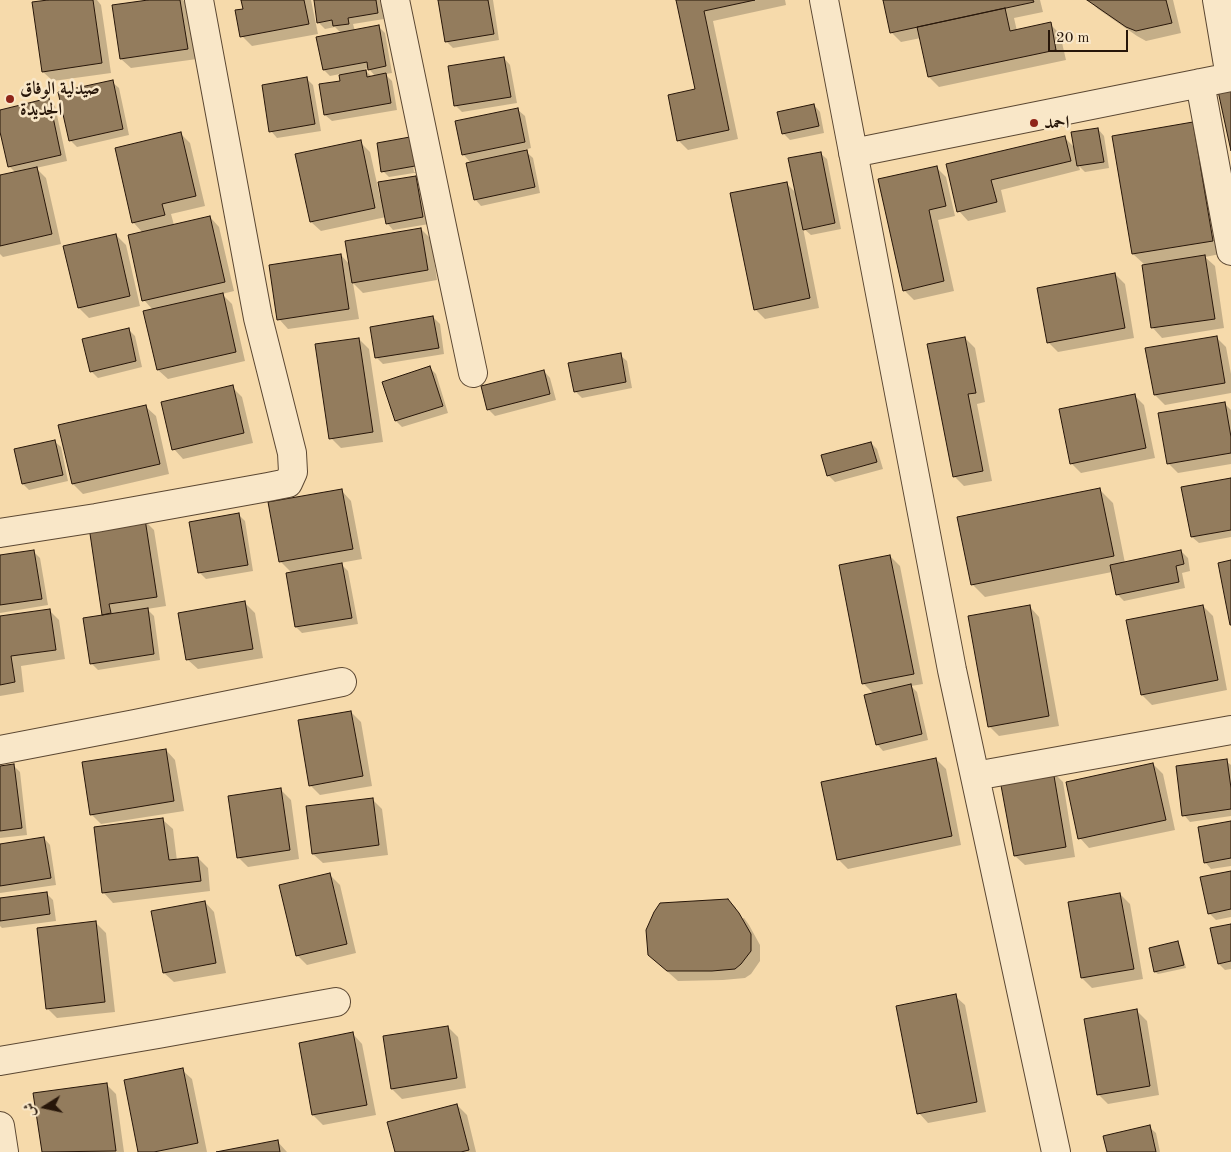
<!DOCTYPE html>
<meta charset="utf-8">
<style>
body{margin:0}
#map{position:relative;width:1231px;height:1152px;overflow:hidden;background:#f6daab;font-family:"Old Standard TT",Amiri,serif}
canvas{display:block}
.north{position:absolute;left:20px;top:1082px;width:50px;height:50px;-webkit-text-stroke:4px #f9e7c8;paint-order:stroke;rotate:260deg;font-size:14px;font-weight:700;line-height:20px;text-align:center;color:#271609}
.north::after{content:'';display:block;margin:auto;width:18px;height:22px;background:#271609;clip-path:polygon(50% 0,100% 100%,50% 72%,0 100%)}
.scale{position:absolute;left:1048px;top:30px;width:80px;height:22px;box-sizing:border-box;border:2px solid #271609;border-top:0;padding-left:6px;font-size:15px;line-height:18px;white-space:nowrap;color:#271609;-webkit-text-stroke:4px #f9e7c8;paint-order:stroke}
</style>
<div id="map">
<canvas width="1231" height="1152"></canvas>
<div class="north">ش</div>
<div class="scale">20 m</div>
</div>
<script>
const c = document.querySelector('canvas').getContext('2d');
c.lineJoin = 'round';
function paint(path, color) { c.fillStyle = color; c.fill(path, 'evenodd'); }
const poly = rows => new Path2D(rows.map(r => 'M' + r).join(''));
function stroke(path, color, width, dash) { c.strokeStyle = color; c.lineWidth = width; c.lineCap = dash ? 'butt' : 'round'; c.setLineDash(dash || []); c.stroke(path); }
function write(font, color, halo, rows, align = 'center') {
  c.font = font + ' "Old Standard TT",Amiri,serif'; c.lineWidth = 5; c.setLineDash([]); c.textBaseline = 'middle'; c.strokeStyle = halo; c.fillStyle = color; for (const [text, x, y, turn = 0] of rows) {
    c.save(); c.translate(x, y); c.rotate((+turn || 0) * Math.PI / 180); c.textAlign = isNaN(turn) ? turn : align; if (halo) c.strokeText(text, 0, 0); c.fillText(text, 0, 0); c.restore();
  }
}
paint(poly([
 [57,0,97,0,101,5,111,73,53,81,43,72],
 [156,0,183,0,189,7,197,59,131,68,121,59],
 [243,0,311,0,318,34,252,46,242,36,244,10],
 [315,0,380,0,384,19,353,24,355,31,378,26,385,33,392,73,385,74,392,81,397,110,332,121,325,115,320,85,342,82,340,74,330,76,324,70,341,33,335,27,325,29,318,22],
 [369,68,369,69,376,77,372,77,364,69],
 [439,0,493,0,499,40,453,48,446,41],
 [678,0,785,0,786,5,713,21,738,139,688,150,678,140,697,90],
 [884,0,1040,0,1043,12,1014,18,1017,31,1050,24,1060,34,1066,60,939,87,929,77,921,38,901,42,891,32],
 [1089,0,1173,0,1181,33,1146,41,1137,36,1098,9],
 [504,58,510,65,517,103,462,112,455,105],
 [307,79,313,85,321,131,277,138,271,131],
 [112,82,119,88,129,135,77,147,70,140],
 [48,100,55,106,67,161,36,168,46,178,61,244,3,257,0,254,0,177,16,173,9,166,0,127,0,111],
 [814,105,820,112,824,133,790,140,783,133],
 [518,110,525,116,531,148,524,150,533,158,540,193,481,206,475,199,471,163,463,154],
 [1192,123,1206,136,1225,253,1205,257,1215,266,1224,328,1162,338,1153,328,1145,265,1133,254],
 [1098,129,1104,136,1109,168,1085,172,1079,166,1080,170,1001,190,1006,212,968,221,959,211,948,165,1064,137,1075,148],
 [180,133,190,143,205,206,171,214,174,225,210,217,219,227,234,291,222,294,232,304,245,361,168,379,158,370,153,310,144,300,143,233,133,222],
 [409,138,416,145,420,172,389,177,383,171,378,144],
 [410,144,412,144,417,172,414,172],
 [360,142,370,152,380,197,416,177,422,184,429,224,393,230,387,223,386,217,321,231,311,222],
 [820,153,827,159,841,229,811,235,803,228,819,308,765,319,755,309,786,183,797,194],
 [936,167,946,177,955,216,938,220,954,291,914,300,904,290],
 [421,229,431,239,437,280,363,293,353,283,359,319,288,329,279,319,341,255,350,265],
 [116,235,126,245,140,306,89,318,79,308],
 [1115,274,1125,284,1134,338,1058,352,1048,342],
 [433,317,440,324,444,354,383,364,376,357],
 [128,329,135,336,142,367,98,378,91,371],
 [1216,337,1226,347,1231,374,1231,393,1165,405,1155,395],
 [965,338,975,348,985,402,977,404,992,481,964,486,954,476],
 [359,339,369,349,383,442,341,448,331,438],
 [620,355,627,361,632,388,582,398,575,391],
 [430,368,436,374,448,413,402,427,396,421,384,383],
 [544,371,550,378,556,400,495,416,489,410,482,387],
 [232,387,242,397,253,443,183,459,174,449],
 [1134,395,1144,405,1155,458,1081,473,1071,463],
 [1224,403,1231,410,1231,464,1178,473,1168,463],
 [146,407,156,416,169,474,83,494,73,484,59,426],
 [54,441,61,447,68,481,29,490,23,484],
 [871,443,877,449,883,469,835,482,828,475],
 [1231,479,1231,537,1199,543,1192,537],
 [1100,490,1113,503,1125,563,1181,551,1188,558,1190,571,1182,573,1185,588,1124,601,1117,594,1112,572,985,597,972,584],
 [342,491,351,501,362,559,340,563,348,571,358,624,302,633,296,627,292,573,280,561],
 [238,514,245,521,253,571,206,579,199,572],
 [144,520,154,530,166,606,147,609,154,616,160,660,98,670,91,663,105,616,103,614],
 [33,551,40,558,48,605,0,613,0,557],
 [890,556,900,566,923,684,911,686,917,692,928,740,883,751,877,744,874,694,864,684,840,566],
 [245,603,255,613,263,658,198,669,188,660],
 [1203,606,1213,616,1227,690,1152,705,1142,695],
 [1030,607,1039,617,1059,726,999,736,989,726],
 [49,610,59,620,65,659,21,666,24,692,0,696,0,617],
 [351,712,361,722,372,786,320,795,310,785],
 [166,750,175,760,184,811,101,824,91,814],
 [936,759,946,769,961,845,848,869,838,859],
 [1226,761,1231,765,1231,816,1190,822,1184,815],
 [1153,764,1163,774,1175,830,1089,848,1080,838],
 [13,765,20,772,27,835,0,838,0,767],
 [1053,772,1063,782,1075,857,1025,865,1015,856],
 [281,790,291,800,299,859,248,867,238,857],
 [372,799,382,809,388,855,323,863,313,854],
 [163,820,173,829,177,861,198,858,208,868,210,891,113,903,104,893],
 [1231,822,1231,866,1211,869,1205,862],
 [44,838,50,845,56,885,0,893,0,845],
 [1231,872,1231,917,1216,920,1209,913],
 [330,875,340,885,356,953,307,965,297,955],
 [46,893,53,900,56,921,2,928,0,926,0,900],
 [1120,894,1130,904,1143,979,1092,988,1082,978],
 [728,900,736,908,734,908,742,919,744,918,749,925,760,945,760,961,751,974,745,978,723,980,678,981,660,965],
 [205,902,214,912,226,973,174,982,164,973],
 [96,923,106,933,115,1012,57,1018,47,1008],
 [1231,925,1231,969,1225,970,1219,964],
 [1178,943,1180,946,1186,968,1158,974,1155,972],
 [955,996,965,1005,986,1112,928,1123,919,1113],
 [1137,1011,1147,1021,1159,1095,1108,1104,1099,1095],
 [448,1027,458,1037,466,1088,402,1099,392,1089],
 [353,1034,362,1044,376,1115,323,1125,313,1115],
 [182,1070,192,1079,207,1152,139,1152],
 [106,1084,116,1094,124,1152,43,1152,35,1094],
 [457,1105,467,1115,476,1152,396,1152],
 [1149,1127,1156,1133,1160,1152,1108,1152],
 [277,1141,287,1152,223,1152]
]), '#0003');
const building = poly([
 [48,0,93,0,102,63,42,72,32,2,48,0],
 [148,0,180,0,188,49,120,59,112,5,148,0],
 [241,0,304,0,309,24,240,37,235,10,243,9,241,0],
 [314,0,376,0,378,13,348,18,349,24,333,26,332,20,317,23,314,0],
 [438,0,488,0,494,34,445,42,438,0],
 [676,0,755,0,704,11,729,130,677,141,668,95,695,89,676,0],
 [883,0,1033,0,1034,2,890,33,883,0],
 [1087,0,1166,0,1172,23,1136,31,1126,27,1087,0],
 [1005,8,1010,31,1051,22,1056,50,928,77,917,27,1005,8],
 [379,25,386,66,368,70,367,62,323,70,316,37,379,25],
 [504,57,511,97,454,106,448,66,504,57],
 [366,70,367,77,386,73,391,103,324,115,319,84,340,81,339,75,366,70],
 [307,77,315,124,269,132,262,85,307,77],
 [113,80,123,129,69,141,58,92,113,80],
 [1231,88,1231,151,1218,91,1231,88],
 [49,98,61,155,8,167,0,132,0,110,49,98],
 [814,104,819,126,782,134,777,112,814,104],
 [518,108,525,142,462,155,455,121,518,108],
 [1193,122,1213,241,1132,254,1112,136,1193,122],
 [1098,128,1104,162,1077,166,1071,132,1098,128],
 [181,132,196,196,162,204,165,215,132,223,115,148,181,132],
 [1065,136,1071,161,991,180,997,202,957,212,946,164,1065,136],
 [410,137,415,166,381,172,377,143,410,137],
 [361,140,375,208,310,222,295,154,361,140],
 [527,150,535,187,474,200,466,163,527,150],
 [821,152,835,223,803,230,788,158,821,152],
 [937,166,946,206,929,210,944,281,903,291,878,179,937,166],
 [37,167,52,234,0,246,0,175,37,167],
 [416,176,423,217,386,224,378,182,416,176],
 [787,182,810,298,754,310,730,193,787,182],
 [210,216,225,282,142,301,128,235,210,216],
 [421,228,428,270,352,283,345,241,421,228],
 [116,234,130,296,78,308,63,246,116,234],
 [341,254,349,309,277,320,269,265,341,254],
 [1205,255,1215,319,1151,328,1142,265,1205,255],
 [1115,273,1125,328,1047,343,1037,288,1115,273],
 [223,293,236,352,157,370,143,311,223,293],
 [433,316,439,348,375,358,370,327,433,316],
 [129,328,136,361,90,372,82,339,129,328],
 [1217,336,1225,383,1154,395,1145,348,1217,336],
 [965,337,976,393,968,394,983,471,953,477,927,344,965,337],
 [359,338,373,432,329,439,315,344,359,338],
 [621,353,626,382,574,392,568,363,621,353],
 [430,366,443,406,395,421,382,382,430,366],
 [544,370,550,394,487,410,481,386,544,370],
 [233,385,244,433,172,450,161,402,233,385],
 [1135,394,1146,448,1070,464,1059,409,1135,394],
 [1225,402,1231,437,1231,453,1167,464,1158,413,1225,402],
 [146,405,160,464,72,484,58,425,146,405],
 [55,440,63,475,22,484,14,449,55,440],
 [871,442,877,462,827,476,821,455,871,442],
 [1231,478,1231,530,1191,537,1181,487,1231,478],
 [1100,488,1114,556,971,585,957,517,1100,488],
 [342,489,353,549,279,562,268,502,342,489],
 [239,513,248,565,198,573,189,522,239,513],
 [145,519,157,597,109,604,111,613,102,615,89,527,145,519],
 [34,550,42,599,0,605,0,555,34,550],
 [1181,550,1184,564,1176,566,1179,582,1116,595,1110,565,1181,550],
 [890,555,914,674,862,684,839,565,890,555],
 [1231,560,1231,625,1230,625,1218,563,1231,560],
 [342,563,352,618,295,627,286,573,342,563],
 [245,601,253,649,186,660,178,613,245,601],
 [1030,605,1049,716,988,727,968,616,1030,605],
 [1203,605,1218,680,1141,695,1126,620,1203,605],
 [148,608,154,654,90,664,83,618,148,608],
 [50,609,56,650,11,656,15,682,0,685,0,616,50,609],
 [911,684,922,734,876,745,864,695,911,684],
 [351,711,363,776,309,786,298,720,351,711],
 [166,749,174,801,90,815,82,762,166,749],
 [936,758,952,836,837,860,821,782,936,758],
 [1227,759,1231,788,1231,809,1182,816,1176,766,1227,759],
 [1153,763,1166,820,1078,839,1066,782,1153,763],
 [14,764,22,828,0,831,0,766,14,764],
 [1053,770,1066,847,1014,856,1000,780,1053,770],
 [281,788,290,850,237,858,228,796,281,788],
 [373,798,379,845,312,854,306,806,373,798],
 [163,818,169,860,198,857,201,881,102,893,94,827,163,818],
 [1231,821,1231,858,1204,863,1198,827,1231,821],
 [44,837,51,878,0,886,0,844,44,837],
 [1231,871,1231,909,1208,914,1200,877,1231,871],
 [330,873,347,944,296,956,279,885,330,873],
 [47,892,50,914,0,921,0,898,47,892],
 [1120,893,1134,969,1081,978,1068,902,1120,893],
 [728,899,739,913,751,934,751,951,741,964,735,969,712,971,667,971,648,955,646,930,654,912,660,903,728,899],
 [205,901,216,963,163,973,151,911,205,901],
 [96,921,105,1002,46,1009,37,928,96,921],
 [1231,924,1231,961,1218,964,1210,928,1231,924],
 [1178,941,1184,965,1154,972,1149,948,1178,941],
 [956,994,977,1102,917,1114,896,1006,956,994],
 [1137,1009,1150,1086,1097,1095,1084,1019,1137,1009],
 [448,1026,457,1078,391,1089,383,1036,448,1026],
 [353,1032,367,1105,312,1115,299,1043,353,1032],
 [183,1068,198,1143,154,1152,138,1152,124,1080,183,1068],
 [107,1083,116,1151,42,1152,33,1093,107,1083],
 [457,1104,469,1150,461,1152,395,1152,387,1122,457,1104],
 [1150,1125,1156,1152,1107,1152,1103,1136,1150,1125],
 [278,1140,280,1152,216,1152,278,1140]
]);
paint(building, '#937c5d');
stroke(building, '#271609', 1);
const minor = poly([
 [395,0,444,236,473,373],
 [824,0,952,670,1056,1152],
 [1217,0,1230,77],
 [1200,83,1231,251],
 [853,153,1231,77],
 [0,533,96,518,268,487,288,483,293,472,292,453,258,318,199,0],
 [0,750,135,724,342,682],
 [975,776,1231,730],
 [0,1061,158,1034,336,1002],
 [0,1126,4,1152]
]);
stroke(minor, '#5b4732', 30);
stroke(minor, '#f9e7c8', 28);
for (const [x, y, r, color] of [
 [10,99,5,"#8f2418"],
 [1034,123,5,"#8f2418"]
]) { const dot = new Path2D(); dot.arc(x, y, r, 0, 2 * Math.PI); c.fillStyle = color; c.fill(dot); stroke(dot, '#f9e7c8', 2); }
write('bold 18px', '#271609', '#f9e7c8', [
 ["صيدلية الوفاق",20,89],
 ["الجديدة",20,110],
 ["احمد",1044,123]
], 'left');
</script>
